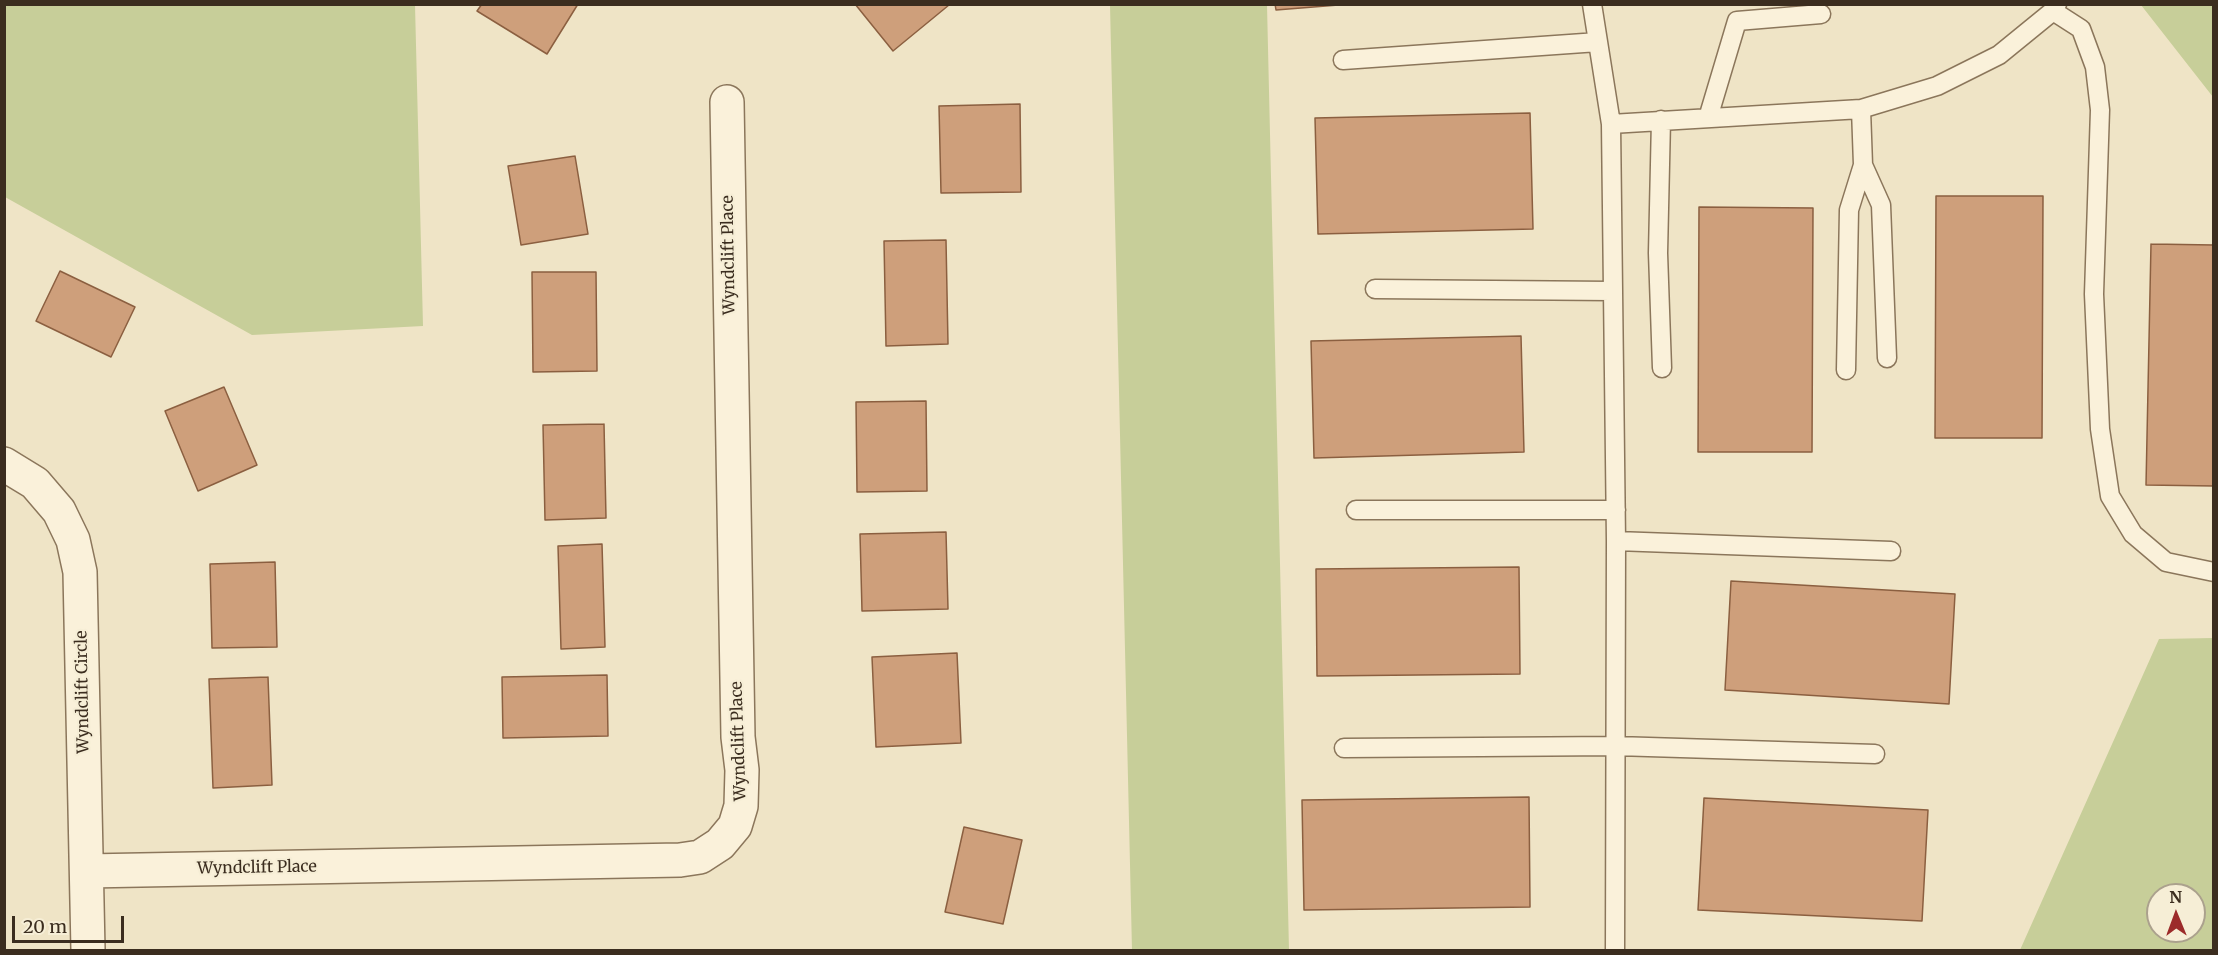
<!DOCTYPE html>
<style>
body{margin:0}
#map{position:relative;width:2218px;height:955px;overflow:hidden;background:#efe4c6;font-family:Merriweather,serif}
canvas{display:block}
.frame{position:absolute;inset:0;border:6px solid #3b2d1f;pointer-events:none}
.north{position:absolute;left:2146px;top:883px;width:60px;height:60px;box-sizing:border-box;background:#f6eed6;border:2px solid #aba18d;border-radius:50%;rotate:359deg;font-size:16px;font-weight:700;line-height:24px;text-align:center;color:#3b2d1f}
.north::after{content:'';display:block;margin:auto;width:21px;height:27px;background:#9c2b2a;clip-path:polygon(50% 0,100% 100%,50% 72%,0 100%)}
.scale{position:absolute;left:12px;top:916px;width:112px;height:27px;box-sizing:border-box;border:3px solid #3b2d1f;border-top:0;padding-left:8px;font-size:18px;line-height:21px;white-space:nowrap;color:#3b2d1f;-webkit-text-stroke:4px #f6eed6;paint-order:stroke}
</style>
<div id="map">
<canvas width="2218" height="955"></canvas>
<div class="frame"></div>
<div class="north">N</div>
<div class="scale">20 m</div>
</div>
<script>
const c = document.querySelector('canvas').getContext('2d');
c.lineJoin = 'round';
function paint(path, color) { c.fillStyle = color; c.fill(path, 'evenodd'); }
const poly = rows => new Path2D(rows.map(r => 'M' + r).join(''));
function stroke(path, color, width, dash) { c.strokeStyle = color; c.lineWidth = width; c.lineCap = dash ? 'butt' : 'round'; c.setLineDash(dash || []); c.stroke(path); }
function write(font, color, halo, rows, align = 'center') {
  c.font = font + ' Merriweather,serif'; c.lineWidth = 4.5; c.setLineDash([]); c.textBaseline = 'middle'; c.strokeStyle = halo; c.fillStyle = color; for (const [text, x, y, turn = 0] of rows) {
    c.save(); c.translate(x, y); c.rotate((+turn || 0) * Math.PI / 180); c.textAlign = isNaN(turn) ? turn : align; if (halo) c.strokeText(text, 0, 0); c.fillText(text, 0, 0); c.restore();
  }
}
paint(poly([
 [5,4,415,5,423,326,252,335,5,197],
 [1110,5,1267,5,1289,950,1132,950],
 [2141,5,2213,5,2213,97],
 [2213,638,2213,950,2020,950,2159,639],
 [2158,895,2194,895,2194,931,2158,931]
]), '#c7ce99');
const building = poly([
 [482,4,578,4,547,54,477,11,482,4],
 [855,4,949,4,949,5,893,51,855,4],
 [1275,4,1351,4,1276,10,1275,4],
 [1020,104,1021,192,941,193,939,106,1020,104],
 [1530,113,1533,229,1318,234,1315,118,1530,113],
 [575,156,588,234,521,245,508,166,575,156],
 [1936,196,2043,196,2042,438,1935,438,1936,196],
 [1699,207,1813,208,1812,452,1698,452,1699,207],
 [946,240,948,344,886,346,884,241,946,240],
 [2151,244,2214,245,2214,486,2146,485,2151,244],
 [60,271,135,307,111,357,36,321,60,271],
 [532,272,596,272,597,371,533,372,532,272],
 [1521,336,1524,452,1314,458,1311,341,1521,336],
 [224,387,257,465,198,491,165,411,224,387],
 [926,401,927,491,857,492,856,402,926,401],
 [604,424,606,518,545,520,543,425,604,424],
 [946,532,948,609,862,611,860,534,946,532],
 [602,544,605,647,561,649,558,546,602,544],
 [275,562,277,647,212,648,210,564,275,562],
 [1519,567,1520,674,1317,676,1316,569,1519,567],
 [1731,581,1955,594,1949,704,1725,690,1731,581],
 [957,653,961,743,876,747,872,657,957,653],
 [607,675,608,736,503,738,502,677,607,675],
 [268,677,272,785,213,788,209,679,268,677],
 [1529,797,1530,907,1304,910,1302,800,1529,797],
 [1704,798,1928,810,1922,921,1698,910,1704,798],
 [964,827,1022,840,1003,924,945,912,964,827]
]);
paint(building, '#ce9f7b');
stroke(building, '#8b5f40', 1.5);
const lane = poly([
 [1592,4,1611,124],
 [2053,11,2081,29,2095,67,2100,110,2094,294,2100,429,2110,496,2133,534,2166,562,2214,572],
 [1343,60,1598,42],
 [1708,118,1737,21,1821,14],
 [1661,120,1658,253,1662,368],
 [1863,165,1881,205,1887,358],
 [1375,289,1611,291],
 [1846,370,1849,210,1863,165,1861,109],
 [1356,510,1616,510],
 [1616,541,1891,551],
 [1344,748,1616,746,1875,754],
 [1615,950,1616,541,1611,124,1861,109,1937,86,1999,55,2053,11,2057,4]
]);
const street = poly([
 [4,464,35,483,59,511,73,540,80,572,88,950],
 [87,871,680,860,700,857,720,844,735,826,741,806,742,770,738,737,727,102]
]);
stroke(lane, '#8b765b', 21);
stroke(street, '#8b765b', 36);
stroke(lane, '#faf1da', 18);
stroke(street, '#faf1da', 33);
write('16px', '#3b2d1f', '#f6eed6', [
 ["Wyndclift Place",729,255,-91],
 ["Wyndclift Circle",83,692,-91],
 ["Wyndclift Place",739,741,-92],
 ["Wyndclift Place",257,868,-1]
]);
</script>
